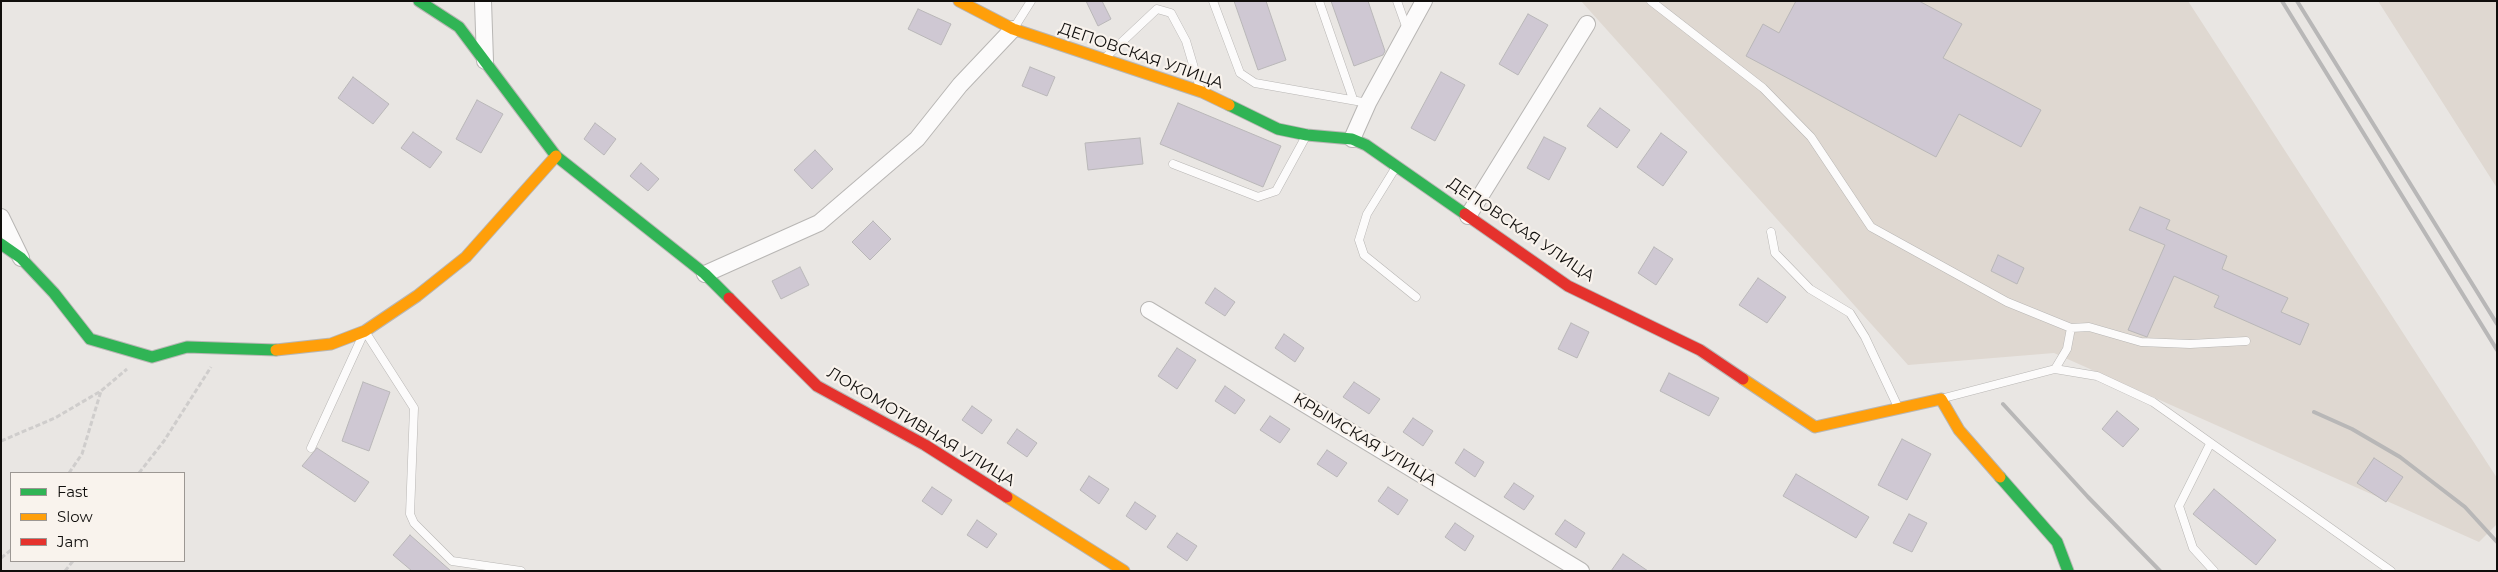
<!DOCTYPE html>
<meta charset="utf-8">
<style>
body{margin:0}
#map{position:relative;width:2498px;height:572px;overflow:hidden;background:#e9e6e3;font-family:Montserrat,sans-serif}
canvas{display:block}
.frame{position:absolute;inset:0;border:2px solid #100e0c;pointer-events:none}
.legend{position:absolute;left:10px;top:472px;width:175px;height:90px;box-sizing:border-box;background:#f9f3ed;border:1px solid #9c9793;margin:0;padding:6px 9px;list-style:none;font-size:15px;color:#100e0c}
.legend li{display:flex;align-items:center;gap:10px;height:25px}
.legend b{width:25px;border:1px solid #9c9793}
</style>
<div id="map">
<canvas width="2498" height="572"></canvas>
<div class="frame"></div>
<ul class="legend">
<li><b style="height:6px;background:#30b455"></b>Fast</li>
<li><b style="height:6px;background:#ff9f0a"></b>Slow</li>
<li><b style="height:6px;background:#e5322d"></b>Jam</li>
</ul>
</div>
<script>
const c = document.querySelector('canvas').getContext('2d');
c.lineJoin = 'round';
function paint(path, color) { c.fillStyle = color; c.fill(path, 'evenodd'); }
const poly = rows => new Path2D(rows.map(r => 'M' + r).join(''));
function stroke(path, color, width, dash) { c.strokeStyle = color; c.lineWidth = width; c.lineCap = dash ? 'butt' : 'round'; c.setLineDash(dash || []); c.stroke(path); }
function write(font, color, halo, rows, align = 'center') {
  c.font = font + ' Montserrat,sans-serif'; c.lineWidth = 4.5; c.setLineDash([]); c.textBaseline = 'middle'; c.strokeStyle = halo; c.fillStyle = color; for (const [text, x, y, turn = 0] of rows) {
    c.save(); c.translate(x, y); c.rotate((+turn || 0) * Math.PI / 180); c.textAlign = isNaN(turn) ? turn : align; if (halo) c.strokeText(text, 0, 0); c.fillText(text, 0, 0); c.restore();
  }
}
paint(poly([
 [1581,1,2188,1,2497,478,2497,524,2479,542,2054,353,1908,365],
 [2378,1,2497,1,2497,188]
]), '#dfd8d1');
const building = poly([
 [1086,1,1102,1,1111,19,1098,26,1086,1],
 [1234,1,1266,1,1286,60,1258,70,1234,1],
 [1331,1,1368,1,1385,51,1383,55,1354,66,1331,1],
 [1796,1,1919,1,1962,24,1943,58,2041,110,2021,147,1959,114,1936,157,1746,56,1763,24,1779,33,1796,1],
 [918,9,951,24,941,45,908,29,918,9],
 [1528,14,1548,25,1518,75,1499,64,1528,14],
 [1030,67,1055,77,1047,96,1022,86,1030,67],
 [1441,72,1465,85,1435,141,1411,128,1441,72],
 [353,77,389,104,373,124,338,98,353,77],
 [477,100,503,114,481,153,456,139,477,100],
 [1178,103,1281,146,1263,187,1160,144,1178,103],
 [1600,108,1630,130,1617,148,1587,126,1600,108],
 [595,123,616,139,604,155,584,139,595,123],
 [413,132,442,152,430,168,401,148,413,132],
 [1661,133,1687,152,1663,186,1637,167,1661,133],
 [1544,137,1566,148,1549,180,1527,168,1544,137],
 [1140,138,1143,164,1088,170,1085,143,1140,138],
 [815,150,833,169,812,189,794,170,815,150],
 [641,163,659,179,648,191,630,176,641,163],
 [2140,207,2170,220,2166,229,2227,256,2222,269,2288,298,2281,312,2309,324,2300,345,2214,307,2219,296,2174,276,2147,337,2128,330,2165,245,2129,230,2140,207],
 [873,221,891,239,870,260,852,242,873,221],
 [1654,247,1673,259,1656,285,1638,273,1654,247],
 [1998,255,2024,268,2017,284,1991,271,1998,255],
 [800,267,809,285,781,299,772,281,800,267],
 [1758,278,1786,297,1767,323,1739,305,1758,278],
 [1215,288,1235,302,1225,316,1205,303,1215,288],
 [1571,323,1589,332,1577,358,1558,349,1571,323],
 [1284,334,1304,348,1295,362,1275,348,1284,334],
 [1177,348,1196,360,1177,389,1158,376,1177,348],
 [1669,373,1719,398,1709,416,1660,391,1669,373],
 [363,382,390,392,369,451,342,441,363,382],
 [1354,382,1380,399,1369,414,1343,397,1354,382],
 [1225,386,1245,400,1235,414,1215,401,1225,386],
 [972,406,992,420,982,434,962,420,972,406],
 [2117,411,2139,429,2123,447,2102,429,2117,411],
 [1270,416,1290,429,1280,443,1260,430,1270,416],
 [1413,418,1433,431,1423,446,1403,432,1413,418],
 [1017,429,1037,443,1027,457,1007,443,1017,429],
 [1902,439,1931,454,1907,500,1878,485,1902,439],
 [317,448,369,482,355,502,302,466,317,448],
 [1464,449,1484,462,1475,477,1455,463,1464,449],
 [1327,450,1347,463,1337,477,1317,464,1327,450],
 [2374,458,2403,477,2386,502,2357,483,2374,458],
 [1796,474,1869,517,1856,538,1783,496,1796,474],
 [1089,476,1109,489,1099,504,1080,490,1089,476],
 [1514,483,1534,496,1524,510,1504,497,1514,483],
 [932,487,952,500,942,515,922,501,932,487],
 [1388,487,1408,500,1398,515,1378,501,1388,487],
 [2214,489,2276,540,2256,565,2193,514,2214,489],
 [1135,502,1156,516,1146,530,1126,516,1135,502],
 [1909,514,1927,523,1912,552,1893,543,1909,514],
 [977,520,997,534,987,548,967,535,977,520],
 [1565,520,1585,533,1576,548,1555,534,1565,520],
 [1455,523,1474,536,1465,551,1445,537,1455,523],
 [1177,533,1197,546,1187,561,1167,547,1177,533],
 [410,535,451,571,412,571,393,555,410,535],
 [1623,554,1648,571,1611,571,1623,554]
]);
paint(building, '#cfc8d3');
stroke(building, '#b9b7b8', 1);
const lane = poly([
 [1213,1,1240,73,1255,83,1368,103],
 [1319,1,1353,99],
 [1397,1,1407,29],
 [1651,1,1763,88,1811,137,1871,227,2007,302,2071,328],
 [1014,28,1031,1],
 [1107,56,1157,9,1171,13,1186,41,1200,88],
 [1173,164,1258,197,1276,191,1305,138],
 [1396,167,1367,214,1359,240,1364,255,1416,297],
 [1771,232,1775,253,1810,289,1850,313,1865,337,1898,407],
 [366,333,414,408,410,514,414,523,452,561,521,571],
 [2055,369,2067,349,2071,328,2089,327,2141,342,2190,344,2246,341],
 [1944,398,2055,369,2097,376,2153,402,2391,571],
 [2210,444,2179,506,2193,548,2214,571],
 [311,448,362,337]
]);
const street = poly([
 [483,1,485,61],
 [1352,139,1368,103,1424,1],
 [1468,216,1587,24],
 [1,217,21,258],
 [705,274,819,223,917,139,960,85,1013,29],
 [1149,310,1581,571]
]);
const fast = poly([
 [419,1,459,27,556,156,705,274,729,298],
 [1229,105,1278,129,1307,135,1352,139,1366,145,1465,214],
 [1,244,21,258,54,293,90,339,152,357,187,347,276,350],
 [2000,477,2057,542,2068,571]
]);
const slow = poly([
 [959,1,1013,29,1202,92,1229,105],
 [276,350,331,344,365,331,417,296,466,257,556,156],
 [1743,379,1815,427,1941,399,1959,430,2000,477],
 [1007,497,1124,571]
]);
const jam = poly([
 [1465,214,1568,286,1700,350,1743,379],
 [729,298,817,386,925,445,1007,497]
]);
stroke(lane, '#b8b6b4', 9);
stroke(street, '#b8b6b4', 18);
stroke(fast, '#b8b6b4', 13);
stroke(slow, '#b8b6b4', 13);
stroke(jam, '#b8b6b4', 13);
stroke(poly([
 [1,441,55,418,101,391,127,369],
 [69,473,82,454,101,391],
 [139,473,164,441,211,367],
 [1,558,11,550],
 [65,571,73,561]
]), '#cfcdcc', 3, [5, 2.5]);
stroke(lane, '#fcfbfb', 8);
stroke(street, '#fcfbfb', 16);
stroke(fast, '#30b455', 11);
stroke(slow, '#ff9f0a', 11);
stroke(jam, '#e5322d', 11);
stroke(poly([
 [2282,1,2497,350],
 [2297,1,2497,324],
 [2003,404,2088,497,2160,571],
 [2314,412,2352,429,2400,457,2465,507,2497,542]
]), '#b8b7b7', 4);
write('16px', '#100e0c', '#f9f3ed', [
 ["ДЕПОВСКАЯ УЛИЦА",1141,56,19],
 ["ДЕПОВСКАЯ УЛИЦА",1521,230,34],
 ["ЛОКОМОТИВНАЯ УЛИЦА",921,427,31],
 ["КРЫМСКАЯ УЛИЦА",1365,440,31]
]);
</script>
